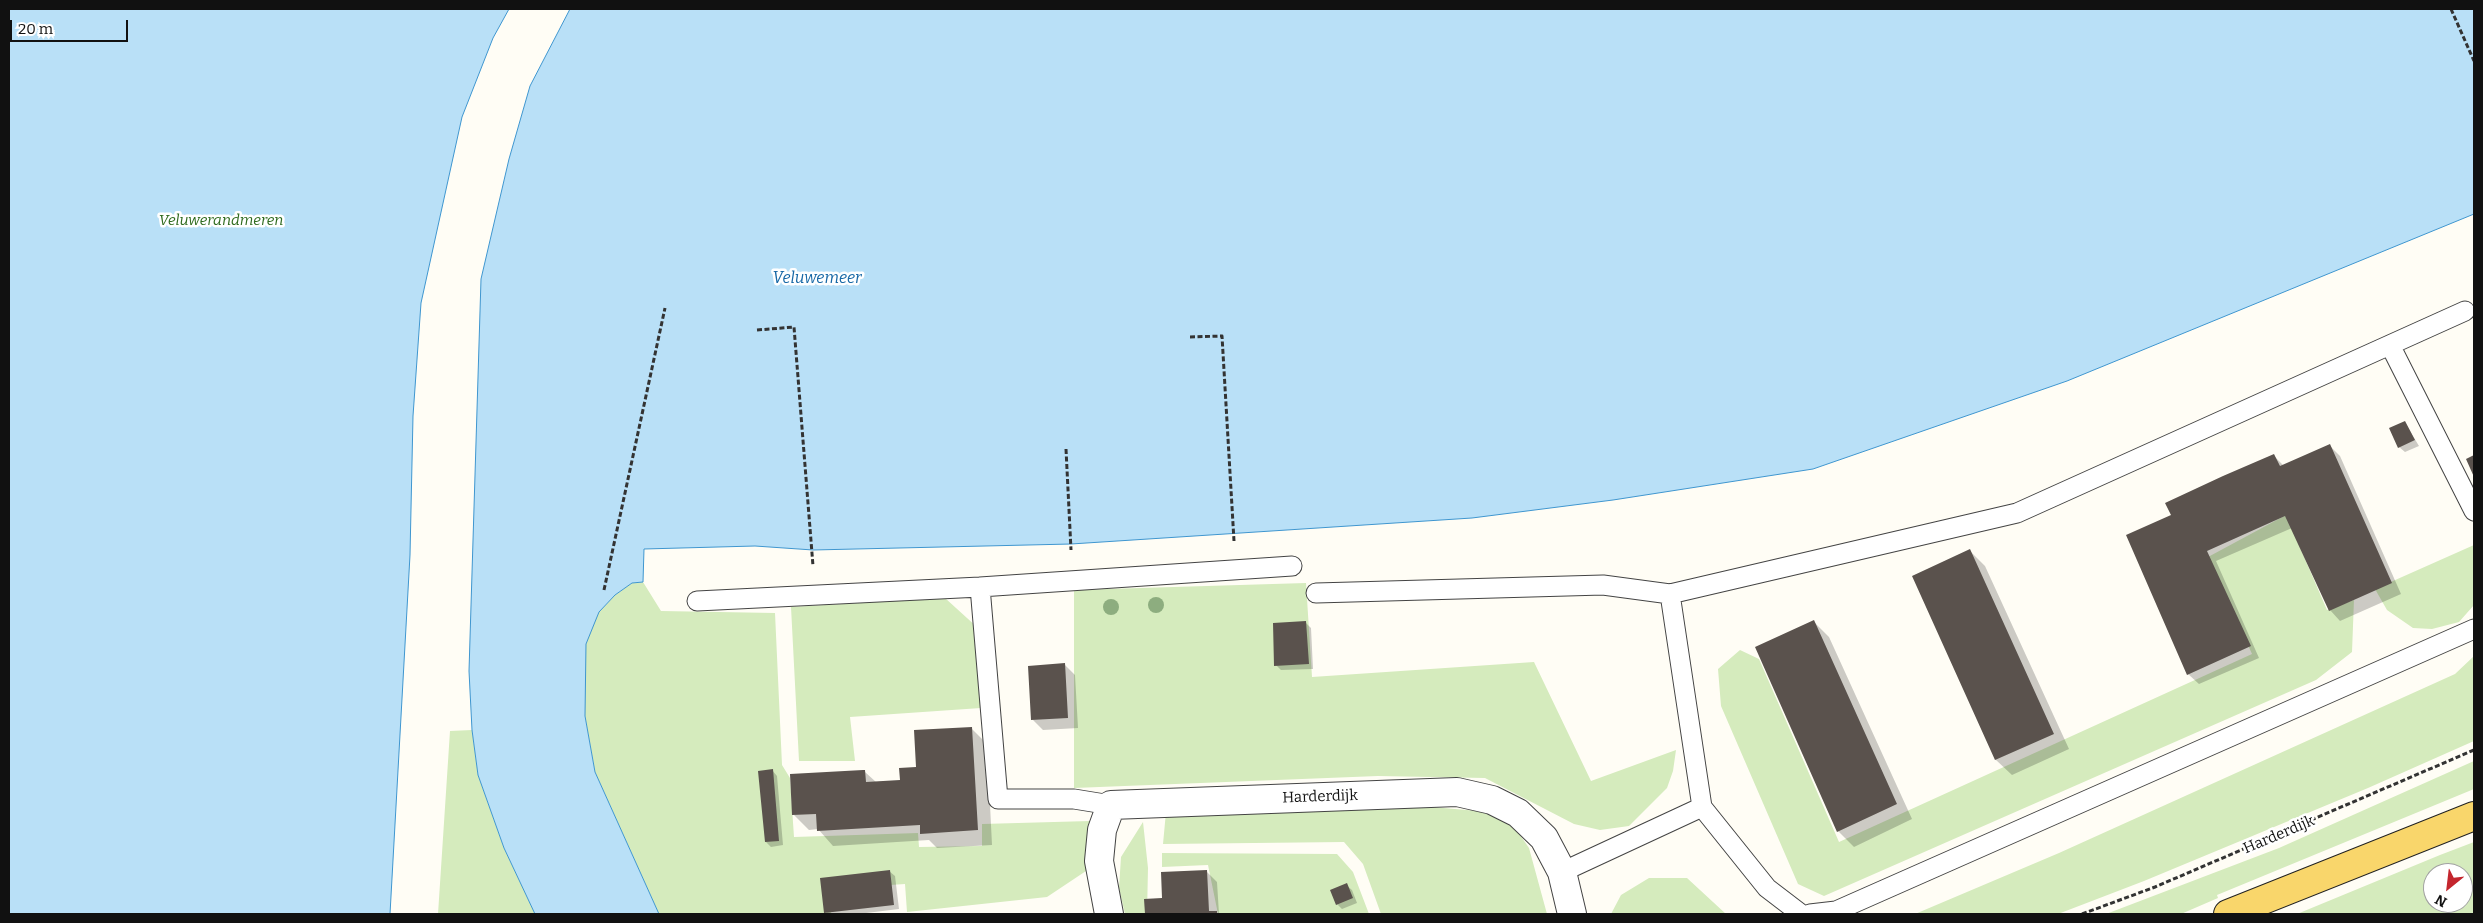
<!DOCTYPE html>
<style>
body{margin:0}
#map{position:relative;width:2483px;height:923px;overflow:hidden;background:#fffdf5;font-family:Bitter,serif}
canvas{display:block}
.frame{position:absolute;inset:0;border:10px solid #111;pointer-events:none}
.north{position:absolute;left:2423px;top:863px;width:50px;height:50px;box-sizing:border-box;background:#fff;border:1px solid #a0a0a0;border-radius:50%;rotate:209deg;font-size:14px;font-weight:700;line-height:20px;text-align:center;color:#111}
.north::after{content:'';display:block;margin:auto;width:18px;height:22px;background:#c4262e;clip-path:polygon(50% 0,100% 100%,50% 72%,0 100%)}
.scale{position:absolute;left:10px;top:20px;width:118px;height:22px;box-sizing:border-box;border:2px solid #111;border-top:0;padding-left:6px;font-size:15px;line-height:18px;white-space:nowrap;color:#111;-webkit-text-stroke:4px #fff;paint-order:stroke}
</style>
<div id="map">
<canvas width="2483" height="923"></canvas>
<div class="frame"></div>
<div class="north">N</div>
<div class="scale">20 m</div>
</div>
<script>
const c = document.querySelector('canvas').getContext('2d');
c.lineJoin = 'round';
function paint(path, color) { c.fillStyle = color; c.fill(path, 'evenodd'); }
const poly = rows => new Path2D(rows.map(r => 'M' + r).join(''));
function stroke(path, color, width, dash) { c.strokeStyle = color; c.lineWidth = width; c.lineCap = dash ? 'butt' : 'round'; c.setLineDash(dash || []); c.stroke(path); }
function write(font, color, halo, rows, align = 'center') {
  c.font = font + ' Bitter,serif'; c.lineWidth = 5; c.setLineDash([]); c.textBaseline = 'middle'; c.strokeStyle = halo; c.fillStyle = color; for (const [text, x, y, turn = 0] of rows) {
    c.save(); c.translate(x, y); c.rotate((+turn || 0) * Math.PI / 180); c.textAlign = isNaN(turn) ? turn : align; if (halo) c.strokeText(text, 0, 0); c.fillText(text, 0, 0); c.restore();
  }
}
paint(poly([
 [2286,515,2327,610,2354,600,2352,652,2316,680,1824,896,1798,884,1721,706,1718,669,1740,650,1759,659,1839,842,2252,654,2208,557],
 [2474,545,2474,605,2459,622,2432,629,2413,628,2387,610,2375,589],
 [643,582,661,611,775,613,782,765,790,778,794,837,918,833,919,847,982,846,982,824,1090,821,1086,871,1047,897,907,912,905,884,830,889,831,914,659,914,595,772,585,716,585,644,592,626,599,612,615,595,632,583],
 [1306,583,1312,677,1534,662,1591,781,1676,750,1673,771,1667,788,1629,826,1600,830,1574,824,1485,778,1378,776,1074,788,1074,590],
 [945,598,978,628,981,708,850,717,855,761,799,761,791,607],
 [2474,656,2474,741,2368,788,2144,881,2058,914,1915,914,2059,853,2455,674],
 [472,730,478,775,504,848,535,914,438,914,450,731],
 [2474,761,2474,789,2217,895,2218,898,2181,914,2106,914,2279,848],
 [1420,806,1478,811,1511,822,1529,848,1547,914,1381,914,1363,864,1344,842,1163,844,1166,812],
 [1143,822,1148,868,1147,914,1125,914,1119,888,1121,857],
 [2474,842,2474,914,2297,914,2440,855],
 [2433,873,2463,873,2463,903,2433,903],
 [1162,853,1337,854,1353,872,1369,914,1218,914,1208,865,1162,867],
 [1649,878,1687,878,1726,914,1611,914,1621,895]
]), '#d5ebbd');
const water = poly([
 [9,9,509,9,493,38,462,117,421,303,413,416,410,555,390,914,9,914,9,9],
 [570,9,2474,9,2474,214,2067,381,1813,469,1613,500,1472,518,1071,544,813,550,755,546,644,549,643,582,632,583,615,595,599,612,586,644,585,716,595,772,659,914,535,914,504,848,478,775,472,730,469,671,481,279,509,159,530,86,570,9]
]);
paint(water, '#b9e0f7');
stroke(water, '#3f96cf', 1);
paint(poly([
 [2405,423,2419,446,2405,452,2399,447],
 [2329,445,2340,456,2401,594,2340,621,2330,610,2292,528,2216,561,2259,658,2199,684,2188,674,2173,516,2273,455,2284,466],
 [1970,551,1985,566,2069,749,2012,775,1996,760,1913,576],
 [1814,622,1829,637,1912,819,1854,847,1838,831],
 [1306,623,1311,628,1313,669,1281,670,1276,665],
 [1065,665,1075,675,1078,728,1043,730,1033,720],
 [971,728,987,744,992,845,937,848,929,840,833,846,818,829,809,830,794,815,865,772,876,782,901,781],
 [772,770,777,776,783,845,771,847,766,842],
 [889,871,895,876,899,909,858,914,828,914,826,912],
 [1206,871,1217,882,1219,914,1146,914,1146,900,1163,899],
 [1346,885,1352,890,1357,903,1342,909,1337,904]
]), '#0003');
paint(poly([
 [2405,421,2415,440,2398,448,2389,428],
 [2330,444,2392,583,2329,611,2285,516,2207,551,2251,646,2187,675,2126,535,2171,515,2165,503,2223,476,2274,454,2280,466],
 [2474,455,2474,477,2466,459],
 [1970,549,2054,734,1995,760,1912,576],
 [1814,620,1897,804,1837,832,1755,647],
 [1306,621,1309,664,1274,666,1273,623],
 [1065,663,1068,718,1031,720,1028,666],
 [972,727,978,830,920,834,920,825,817,831,816,814,792,815,790,774,863,770,865,770,866,782,900,780,899,768,916,767,914,730],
 [773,769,779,841,765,842,758,771],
 [890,870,894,905,824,913,820,878],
 [1207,870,1209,911,1217,911,1217,914,1145,914,1144,899,1162,898,1161,872],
 [1347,883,1353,898,1336,905,1330,890]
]), '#5a524d');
const lane = poly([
 [2390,345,2474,511],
 [980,587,1292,566],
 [1316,593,1603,585,1670,594,1702,807,1767,888,1801,914],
 [1670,594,2017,513,2465,311],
 [697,601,980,587,998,799,1074,799,1111,805],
 [1562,872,1702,807],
 [1810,914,1836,911,2474,629]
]);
const street = poly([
 [1109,914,1099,861,1102,830,1111,805,1457,792,1492,800,1518,813,1544,838,1562,872,1572,914]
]);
const primary = poly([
 [2228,914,2474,816]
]);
stroke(lane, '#444', 21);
stroke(street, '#444', 30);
stroke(primary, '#222', 30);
stroke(poly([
 [2451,9,2474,61],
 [757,330,794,327,813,566],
 [1190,337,1222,336,1234,541],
 [1066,449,1071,550],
 [604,590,665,308],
 [2082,914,2155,887,2474,750]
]), '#333', 3, [5, 2.5]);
stroke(lane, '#fff', 19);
stroke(street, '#fff', 28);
stroke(primary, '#f9d66b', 28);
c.fillStyle = '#8dad7f';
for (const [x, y] of [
 [1156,605],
 [1111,607]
]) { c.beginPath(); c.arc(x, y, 8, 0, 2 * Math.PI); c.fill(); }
write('italic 15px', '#2f6b1f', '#fff', [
 ["Veluwerandmeren",221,221]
]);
write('15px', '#111', '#fff', [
 ["Harderdijk",1320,797,-2],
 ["Harderdijk",2279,835,-23]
]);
write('italic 16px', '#1768a6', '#fff', [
 ["Veluwemeer",817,279]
]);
</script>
